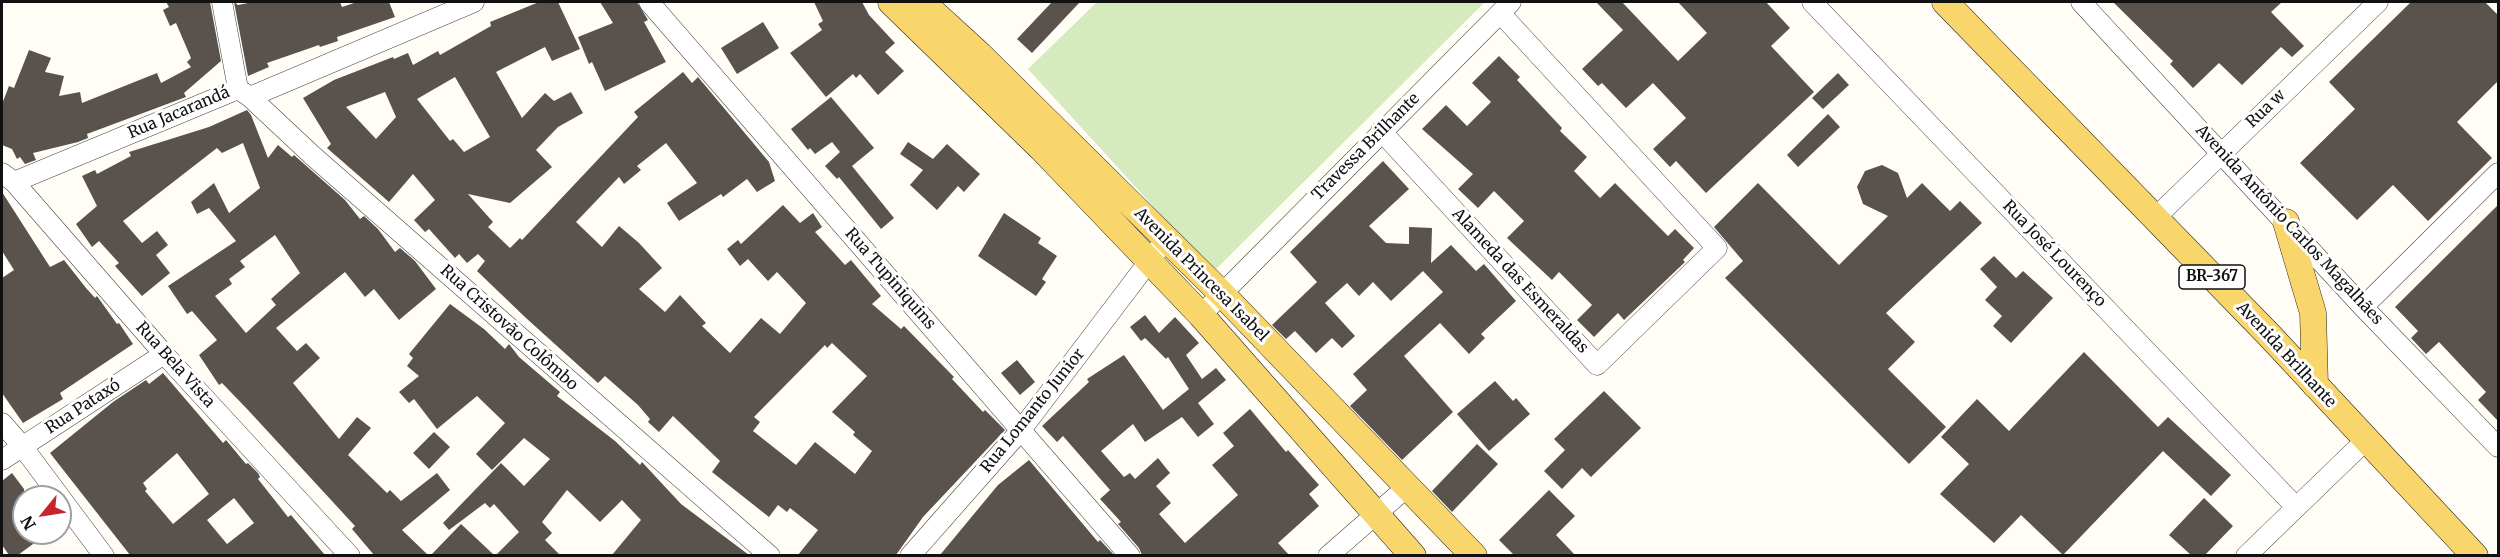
<!DOCTYPE html>
<meta charset="utf-8">
<style>
body{margin:0}
#map{position:relative;width:2500px;height:557px;overflow:hidden;background:#fffdf5;font-family:Merriweather,serif}
canvas{display:block}
.frame{position:absolute;inset:0;border:3px solid #111;pointer-events:none}
.north{position:absolute;left:12px;top:485px;width:60px;height:60px;box-sizing:border-box;background:#fff;border:2px solid #a0a0a0;border-radius:50%;rotate:240deg;font-size:16px;font-weight:700;line-height:24px;text-align:center;color:#111}
.north::after{content:'';display:block;margin:auto;width:21px;height:27px;background:#c4262e;clip-path:polygon(50% 0,100% 100%,50% 72%,0 100%)}
</style>
<div id="map">
<canvas width="2500" height="557"></canvas>
<div class="frame"></div>
<div class="north">N</div>
</div>
<script>
const c = document.querySelector('canvas').getContext('2d');
c.lineJoin = 'round';
function paint(path, color) { c.fillStyle = color; c.fill(path, 'evenodd'); }
const poly = rows => new Path2D(rows.map(r => 'M' + r).join(''));
function stroke(path, color, width, dash) { c.strokeStyle = color; c.lineWidth = width; c.lineCap = dash ? 'butt' : 'round'; c.setLineDash(dash || []); c.stroke(path); }
function write(font, color, halo, rows, align = 'center') {
  c.font = font + ' Merriweather,serif'; c.lineWidth = 6; c.setLineDash([]); c.textBaseline = 'middle'; c.strokeStyle = halo; c.fillStyle = color; for (const [text, x, y, turn = 0] of rows) {
    c.save(); c.translate(x, y); c.rotate((+turn || 0) * Math.PI / 180); c.textAlign = isNaN(turn) ? turn : align; if (halo) c.strokeText(text, 0, 0); c.fillText(text, 0, 0); c.restore();
  }
}
paint(poly([
 [1097,2,1485,2,1213,272,1028,69]
]), '#d5ebbd');
paint(poly([
 [166,2,210,2,221,61,184,93,186,97,87,134,88,138,78,142,33,153,36,160,25,164,20,157,17,159,12,149,2,145,2,104,9,86,14,88,29,50,51,58,45,72,64,76,59,96,80,92,82,103,157,73,161,83,191,67,187,62,191,58,176,23,170,26,163,10,169,7],
 [234,2,238,5,253,2,340,2,342,7,357,2,389,2,395,17,337,37,338,41,320,47,319,45,267,63,269,67,248,76],
 [539,2,558,2,580,49,552,61,545,47,496,72,522,118,545,93,554,101,571,92,583,113,558,127,536,150,552,167,510,203,468,194,493,222,488,227,510,248,520,238,522,240,638,117,634,112,683,72,692,83,698,77,769,162,775,181,757,192,747,179,723,197,721,194,679,221,667,203,697,183,666,143,637,166,641,170,624,184,619,177,576,222,602,247,619,226,639,243,662,268,639,289,665,312,680,295,706,323,702,326,730,353,761,318,780,334,806,303,777,272,768,281,748,259,740,266,727,249,738,240,741,244,783,205,800,223,813,213,822,227,815,232,845,265,851,260,881,296,872,304,901,329,904,326,954,377,952,379,983,412,985,410,1005,430,923,517,896,555,798,555,818,530,790,508,787,512,778,505,769,517,712,472,720,461,673,416,659,432,648,422,650,419,638,405,605,376,598,383,526,318,477,271,485,261,478,254,467,263,459,254,455,258,429,229,425,232,414,220,435,200,413,174,389,202,327,148,331,144,303,98,334,80,393,57,394,59,408,53,413,65,438,51,440,55,491,26,490,22],
 [455,77,490,137,464,152,453,139,450,141,417,99],
 [385,92,396,117,376,139,346,107],
 [832,343,867,376,832,412,855,432,853,435,872,451,855,474,815,442,796,465,753,431,760,422,754,417,825,345,827,348],
 [600,2,637,2,648,20,644,22,666,62,605,91,592,62,589,64,578,37,613,23],
 [814,2,862,2,869,15,895,43,885,52,904,71,878,95,860,74,856,78,853,74,826,97,790,53,822,30,818,24,823,21],
 [1052,2,1080,2,1032,53,1017,39],
 [1596,2,1622,2,1678,61,1707,33,1678,2,1766,2,1790,28,1771,46,1814,92,1706,193,1676,161,1670,167,1653,149,1686,118,1653,83,1626,108,1602,83,1598,86,1582,69,1623,30],
 [2113,2,2282,2,2271,12,2304,46,2292,57,2281,47,2242,85,2219,63,2193,88,2170,64,2173,61],
 [2411,2,2485,2,2499,16,2499,80,2457,122,2492,158,2428,221,2393,185,2357,220,2300,163,2355,109,2329,82],
 [763,22,779,48,737,74,721,48],
 [1499,56,1520,77,1517,80,1562,128,1560,131,1587,157,1574,171,1600,198,1615,183,1668,236,1675,229,1694,248,1683,260,1685,262,1624,320,1618,313,1594,337,1577,320,1592,305,1559,272,1552,280,1507,238,1524,221,1494,191,1478,208,1458,189,1473,174,1422,129,1446,105,1467,126,1491,102,1472,83],
 [1838,73,1849,85,1823,109,1812,98],
 [831,97,874,148,852,166,894,218,881,229,839,177,837,179,825,166,840,152,832,142,815,154,810,148,808,150,791,129],
 [247,110,251,115,268,158,278,145,292,157,294,155,345,200,360,219,364,216,378,229,395,252,400,248,415,261,436,289,399,320,374,289,365,297,345,272,276,328,297,351,306,343,320,358,293,383,339,439,357,417,371,428,348,455,387,493,390,490,401,501,437,473,450,490,402,530,428,555,374,555,352,529,355,526,248,410,222,383,219,385,199,355,217,340,192,311,187,314,168,286,236,241,209,208,197,214,191,202,214,183,229,213,260,188,243,143,222,153,217,148,123,221,142,243,157,231,168,245,156,255,170,273,142,296,115,266,119,263,99,241,92,247,76,224,97,206,82,176,95,170,97,174,131,156,129,152,209,127],
 [275,235,300,273,271,299,276,305,246,333,215,296,232,284,229,279,245,267,240,261],
 [1828,114,1840,127,1798,167,1787,155],
 [908,142,933,159,947,144,980,174,964,192,958,186,937,210,910,185,923,170,900,154],
 [1383,161,1409,189,1369,226,1386,243,1409,244,1409,227,1432,228,1431,263,1451,245,1476,271,1484,264,1516,301,1481,334,1485,338,1469,354,1440,323,1404,356,1453,412,1402,460,1350,406,1367,390,1353,374,1443,292,1423,271,1391,301,1373,282,1359,296,1347,283,1325,303,1355,336,1342,348,1332,338,1316,353,1295,331,1286,339,1272,325,1317,282,1290,252],
 [1882,165,1898,173,1907,198,1922,183,1950,211,1960,201,1982,223,1886,313,1915,342,1888,369,1946,427,1909,464,1725,278,1743,261,1714,227,1758,183,1839,265,1888,216,1863,204,1857,187,1865,171],
 [2,192,50,267,64,260,86,288,95,298,97,296,117,324,119,323,133,344,60,393,63,399,23,423,2,393,2,278,14,270,2,251],
 [2499,204,2499,422,2478,400,2486,392,2439,342,2426,354,2411,338,2418,331,2395,307],
 [1004,213,1041,238,1038,243,1057,256,1042,279,1046,282,1036,296,978,256],
 [1994,256,2016,278,2023,271,2053,298,2011,343,1993,326,2002,316,1985,300,1997,287,1980,269],
 [450,304,484,329,505,349,509,344,519,357,560,392,557,396,615,441,640,465,642,462,681,504,749,555,612,555,641,520,622,500,600,522,567,490,542,522,552,533,545,540,560,555,496,555,519,532,494,504,490,508,485,503,449,530,443,523,501,463,524,486,550,459,524,438,492,470,476,454,505,423,477,396,437,429,414,399,409,403,399,392,419,376,407,366,413,358,409,354],
 [1145,315,1159,333,1175,317,1199,343,1186,355,1202,379,1216,368,1226,380,1198,403,1214,424,1198,437,1182,417,1145,442,1133,424,1101,451,1124,477,1130,473,1135,479,1158,458,1170,473,1156,486,1171,503,1159,514,1185,543,1238,495,1212,465,1234,446,1223,433,1250,409,1286,452,1288,450,1319,485,1309,494,1319,506,1278,543,1289,555,1142,555,1139,548,1118,524,1121,522,1100,499,1110,490,1063,436,1057,442,1042,426,1089,382,1087,379,1124,355,1163,410,1189,389,1168,357,1166,359,1145,338,1141,341,1130,327],
 [2084,352,2158,427,2168,417,2231,475,2211,496,2163,451,2063,555,2021,515,1994,543,1940,494,1969,464,1941,437,1977,399,2009,431],
 [1017,360,1035,382,1020,395,1001,373],
 [163,373,223,443,226,440,246,464,248,463,258,473,260,477,258,479,288,517,291,515,325,555,130,555,50,453,113,402,146,380,149,384],
 [177,453,209,494,173,524,145,491,147,489,143,483],
 [234,498,254,523,227,544,207,520],
 [1495,381,1513,401,1516,398,1530,414,1489,451,1457,414],
 [1604,391,1641,428,1591,477,1582,468,1562,489,1544,471,1565,450,1554,439],
 [434,432,450,447,429,469,413,453],
 [1477,444,1498,464,1452,512,1432,491],
 [1029,460,1098,542,1100,540,1114,555,940,555,998,485],
 [12,473,24,489,24,533,48,533,18,555,9,555,2,545,2,481],
 [1549,490,1575,516,1556,535,1575,555,1514,555,1499,540],
 [2204,498,2233,526,2205,555,2191,555,2169,535],
 [461,524,494,555,431,555]
]), '#5a524d');
const minor = poly([
 [222,2,238,89],
 [649,2,1130,556],
 [1812,2,2295,506],
 [2081,2,2363,307,2498,447],
 [250,97,313,156,770,556],
 [1381,131,1597,365,1717,248,1500,13],
 [2,173,14,182,164,354,350,556],
 [14,182,238,89,250,97,474,2],
 [2155,218,2378,2],
 [2363,307,2498,173],
 [1201,315,1511,2],
 [2,423,22,446,104,556],
 [2,460,164,354],
 [910,556,1021,430,1166,239],
 [1328,556,1406,488],
 [2246,556,2366,440]
]);
const major = poly([
 [891,2,1042,149,1201,315,1413,556],
 [922,2,980,55,1222,294,1474,556],
 [1945,2,2270,336,2475,556],
 [2286,222,2313,313,2315,385]
]);
stroke(minor, '#444', 21);
stroke(major, '#222', 27);
stroke(minor, '#fff', 20);
stroke(major, '#f9d66b', 26);
for (const [x, y, w] of [
 [2212,277,66]
]) { const box = new Path2D(); box.roundRect(x - w / 2, y - 12, w, 24, 4.5); c.fillStyle = '#fff'; c.fill(box); stroke(box, '#111', 1.5); }
write('bold 15px', '#111', null, [
 ["BR-367",2212,277]
]);
write('16px', '#111', '#fff', [
 ["Rua w",2266,109,-44],
 ["Rua Jacarandá",179,113,-23],
 ["Travessa Brilhante",1366,147,-45],
 ["Avenida Antônio Carlos Magalhães",2289,225,47],
 ["Rua José Lourenço",2054,254,46],
 ["Avenida Princesa Isabel",1201,275,45],
 ["Rua Tupiniquins",890,279,49],
 ["Alameda das Esmeraldas",1520,281,47],
 ["Rua Cristovão Colômbo",509,328,42],
 ["Avenida Brilhante",2286,355,47],
 ["Rua Bela Vista",175,365,48],
 ["Rua Pataxó",83,407,-33],
 ["Rua Lomanto Junior",1033,411,-51]
]);
</script>
